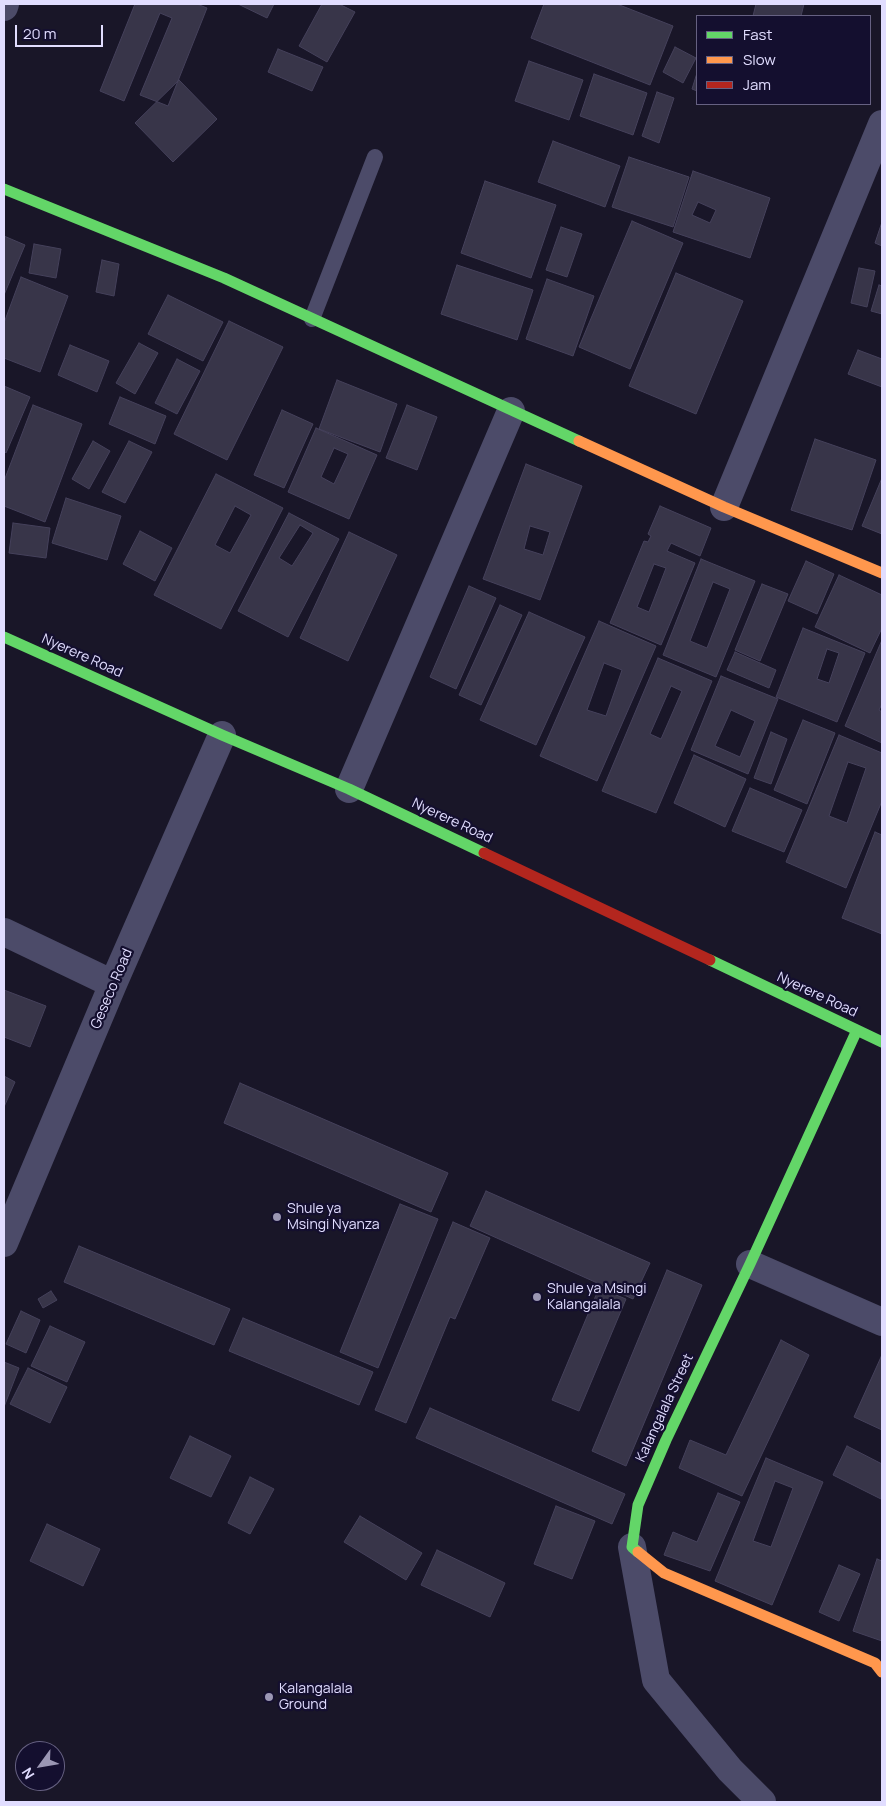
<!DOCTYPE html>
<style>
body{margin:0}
#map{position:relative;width:886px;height:1806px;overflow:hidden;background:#191628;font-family:Manrope,sans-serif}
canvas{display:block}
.frame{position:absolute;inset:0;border:5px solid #e1ddff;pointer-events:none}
.legend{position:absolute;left:696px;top:15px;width:175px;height:90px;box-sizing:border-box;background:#140f2f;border:1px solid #666182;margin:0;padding:6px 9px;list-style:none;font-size:15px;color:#e1ddff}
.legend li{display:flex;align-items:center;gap:10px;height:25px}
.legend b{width:25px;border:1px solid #666182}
.north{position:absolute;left:15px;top:1741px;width:50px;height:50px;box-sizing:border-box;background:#140f2f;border:1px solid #666182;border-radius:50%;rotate:238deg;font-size:14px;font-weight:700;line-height:20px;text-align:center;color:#e1ddff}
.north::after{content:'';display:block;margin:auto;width:18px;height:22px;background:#9b97b4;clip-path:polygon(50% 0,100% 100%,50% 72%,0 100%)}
.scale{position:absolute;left:15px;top:25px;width:88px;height:22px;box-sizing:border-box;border:2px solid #e1ddff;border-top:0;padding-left:6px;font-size:15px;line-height:18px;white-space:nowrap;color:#e1ddff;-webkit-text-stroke:4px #140f2f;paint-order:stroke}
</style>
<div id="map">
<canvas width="886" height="1806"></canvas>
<div class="frame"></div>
<ul class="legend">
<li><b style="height:6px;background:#63d668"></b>Fast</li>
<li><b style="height:6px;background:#ff974d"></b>Slow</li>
<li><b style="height:6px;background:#b3261e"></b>Jam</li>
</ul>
<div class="north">N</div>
<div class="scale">20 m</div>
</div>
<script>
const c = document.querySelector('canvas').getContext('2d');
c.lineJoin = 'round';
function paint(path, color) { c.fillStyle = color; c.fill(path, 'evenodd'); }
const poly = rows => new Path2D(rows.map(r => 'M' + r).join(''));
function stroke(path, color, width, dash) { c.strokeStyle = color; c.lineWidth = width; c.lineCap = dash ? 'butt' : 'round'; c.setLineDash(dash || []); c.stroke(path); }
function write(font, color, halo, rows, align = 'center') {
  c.font = font + ' Manrope,sans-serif'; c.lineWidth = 4.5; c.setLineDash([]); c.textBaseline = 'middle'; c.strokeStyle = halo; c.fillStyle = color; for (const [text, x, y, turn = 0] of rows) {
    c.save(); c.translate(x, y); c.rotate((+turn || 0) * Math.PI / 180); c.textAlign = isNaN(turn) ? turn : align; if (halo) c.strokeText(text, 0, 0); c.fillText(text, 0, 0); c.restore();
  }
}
const building = poly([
 [135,4,197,4,207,8,168,106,140,95,172,18,160,13,124,101,100,91,135,4],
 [238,4,274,4,267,18,238,4],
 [322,4,339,4,355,12,327,62,299,46,322,4],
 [544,4,617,4,673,26,650,85,531,38,544,4],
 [756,4,804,4,801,16,753,16,756,4],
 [675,47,696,58,683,83,663,72,675,47],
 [278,49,323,67,312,91,268,72,278,49],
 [529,61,583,80,569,120,515,101,529,61],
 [697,73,697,91,692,89,697,73],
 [594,74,647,93,633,135,580,116,594,74],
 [179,80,217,119,173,162,135,123,179,80],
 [657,92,674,98,659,143,642,136,657,92],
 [553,141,620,166,605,207,538,182,553,141],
 [629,157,689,177,673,227,612,207,629,157],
 [693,171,770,198,750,258,673,232,693,171],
 [698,202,716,210,710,223,692,215,698,202],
 [485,181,556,205,531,278,461,253,485,181],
 [632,221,683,243,630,369,579,347,632,221],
 [882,222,882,246,875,243,882,222],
 [561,227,582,234,567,277,546,270,561,227],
 [4,236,25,245,4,295,4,236],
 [34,244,61,249,56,278,29,273,34,244],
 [102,260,119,264,114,296,96,292,102,260],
 [457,265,533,290,517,340,441,314,457,265],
 [859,268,875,271,867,307,851,303,859,268],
 [676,273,743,301,696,414,629,386,676,273],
 [21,277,68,296,40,372,4,358,4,323,21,277],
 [547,279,594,296,573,356,526,339,547,279],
 [879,285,882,286,882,314,871,311,879,285],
 [168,295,223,322,203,361,148,334,168,295],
 [229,321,283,347,227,460,174,434,229,321],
 [139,343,158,353,135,394,116,383,139,343],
 [70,345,109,361,97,392,58,375,70,345],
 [858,350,882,359,882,387,848,374,858,350],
 [177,359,200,371,177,414,155,403,177,359],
 [337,380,397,404,380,452,319,429,337,380],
 [4,386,30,397,6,453,4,451,4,386],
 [120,397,166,416,155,444,109,424,120,397],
 [33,405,82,424,45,522,4,506,4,481,33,405],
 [407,405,437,417,417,470,386,458,407,405],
 [282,410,313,424,284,488,254,475,282,410],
 [316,428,377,455,349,519,288,492,316,428],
 [334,448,348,454,334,484,321,477,334,448],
 [815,439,876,460,852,530,791,510,815,439],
 [93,441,110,451,89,489,72,479,93,441],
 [129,441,152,452,125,503,102,492,129,441],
 [526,464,582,486,540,600,483,579,526,464],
 [530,526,550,532,543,555,524,549,530,526],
 [216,474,283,508,221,629,154,595,216,474],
 [235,506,251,515,230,553,215,545,235,506],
 [882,478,882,534,862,526,882,478],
 [66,498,121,516,107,560,52,543,66,498],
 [660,506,711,528,700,556,671,543,667,551,695,563,661,645,610,623,644,541,648,542,651,536,648,534,660,506],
 [654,564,666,568,649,612,637,607,654,564],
 [289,513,339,539,288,637,238,611,289,513],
 [300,525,313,533,292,566,279,558,300,525],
 [13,523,50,528,46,558,9,553,13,523],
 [140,531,172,548,155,581,123,564,140,531],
 [349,532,397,555,348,661,300,638,349,532],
 [701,559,755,581,716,677,663,655,701,559],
 [713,582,730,589,707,648,690,641,713,582],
 [806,561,834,574,817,614,788,601,806,561],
 [839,575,882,595,882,628,870,653,815,627,839,575],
 [762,584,788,594,760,661,735,650,762,584],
 [469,586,496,598,456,689,430,677,469,586],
 [500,605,522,615,481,705,459,695,500,605],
 [529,612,585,637,536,745,480,720,529,612],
 [599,621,656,646,597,781,540,756,599,621],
 [604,663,622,670,606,716,587,710,604,663],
 [803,628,865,653,837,722,776,697,803,628],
 [827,649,839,653,829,683,817,679,827,649],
 [882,640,882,704,879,710,882,712,882,743,845,726,882,640],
 [735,652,776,670,769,688,727,670,735,652],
 [658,658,712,681,656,813,602,791,658,658],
 [671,686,682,691,661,739,650,734,671,686],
 [721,676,778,699,748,774,691,750,721,676],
 [731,710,755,721,740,757,715,746,731,710],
 [803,720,835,733,807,804,774,790,803,720],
 [771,732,787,739,771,784,754,778,771,732],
 [839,735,882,753,882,801,846,888,786,862,839,735],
 [848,762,866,768,847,823,829,816,848,762],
 [694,755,746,779,725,827,674,803,694,755],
 [750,788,802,810,784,852,732,831,750,788],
 [875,832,882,835,882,934,842,918,875,832],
 [4,990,46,1006,30,1047,4,1037,4,990],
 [4,1076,15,1082,4,1107,4,1076],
 [240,1083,448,1173,431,1212,224,1123,240,1083],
 [486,1191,650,1263,633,1299,470,1226,486,1191],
 [400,1204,438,1219,378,1368,340,1352,400,1204],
 [453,1222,490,1238,455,1319,450,1317,406,1423,375,1410,453,1222],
 [79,1246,230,1309,214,1345,64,1282,79,1246],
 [667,1270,702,1285,626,1466,592,1451,667,1270],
 [599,1288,626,1299,579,1411,552,1400,599,1288],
 [51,1291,57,1300,43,1308,38,1299,51,1291],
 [21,1311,40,1320,26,1353,6,1344,21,1311],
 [243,1318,373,1372,359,1405,229,1351,243,1318],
 [50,1326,85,1342,67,1382,31,1366,50,1326],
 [781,1340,809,1355,742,1496,679,1468,690,1440,726,1455,781,1340],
 [881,1357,882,1358,882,1430,854,1417,881,1357],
 [4,1362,19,1368,4,1407,4,1362],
 [28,1368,67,1387,50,1423,10,1404,28,1368],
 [430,1408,625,1494,612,1524,416,1438,430,1408],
 [190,1436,231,1456,211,1497,170,1478,190,1436],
 [847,1446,882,1464,881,1499,833,1475,847,1446],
 [766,1458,823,1482,772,1605,715,1581,766,1458],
 [775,1481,793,1488,771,1547,753,1541,775,1481],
 [250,1477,274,1489,250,1534,228,1523,250,1477],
 [718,1493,740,1502,710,1571,664,1555,673,1532,697,1542,718,1493],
 [556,1506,595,1521,572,1579,534,1564,556,1506],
 [360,1516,422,1553,406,1580,344,1542,360,1516],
 [47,1524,100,1549,83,1586,30,1561,47,1524],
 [437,1550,505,1583,490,1617,421,1585,437,1550],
 [877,1559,882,1561,882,1641,853,1631,877,1559],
 [839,1565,860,1574,839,1621,819,1612,839,1565]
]);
paint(building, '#383549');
stroke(building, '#45415b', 1);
stroke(poly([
 [312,319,375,157]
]), '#4c4b69', 16);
stroke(poly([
 [4,7,5,4],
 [724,507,882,124],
 [349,789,511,411],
 [4,932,113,984],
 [4,1243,113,984,222,735],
 [750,1264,882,1322],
 [632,1547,656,1680,730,1770,762,1802]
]), '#4c4b69', 28);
stroke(poly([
 [4,189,224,278,579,441],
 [4,637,222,735,349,789,484,853],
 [710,960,882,1042],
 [638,1552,632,1547,638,1505,666,1440,750,1264,857,1030]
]), '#63d668', 11);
stroke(poly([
 [579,441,724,507,882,573],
 [638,1552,664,1573,875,1663,882,1672]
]), '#ff974d', 11);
stroke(poly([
 [484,853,710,960]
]), '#b3261e', 11);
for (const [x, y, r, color] of [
 [277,1217,5,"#9b97b4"],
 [537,1297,5,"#9b97b4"],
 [269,1697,5,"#9b97b4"]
]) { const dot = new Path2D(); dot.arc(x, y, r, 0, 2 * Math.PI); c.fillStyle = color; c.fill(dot); stroke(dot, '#140f2f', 2); }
write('14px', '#e1ddff', '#140f2f', [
 ["Nyerere Road",82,656,24],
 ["Nyerere Road",452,821,25],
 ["Geseco Road",112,989,-67],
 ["Nyerere Road",817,995,25],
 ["Kalangalala Street",665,1408,-65]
]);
write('14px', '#e1ddff', '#140f2f', [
 ["Shule ya",287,1209],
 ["Msingi Nyanza",287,1225],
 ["Shule ya Msingi",547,1289],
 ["Kalangalala",547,1305],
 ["Kalangalala",279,1689],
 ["Ground",279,1705]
], 'left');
</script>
